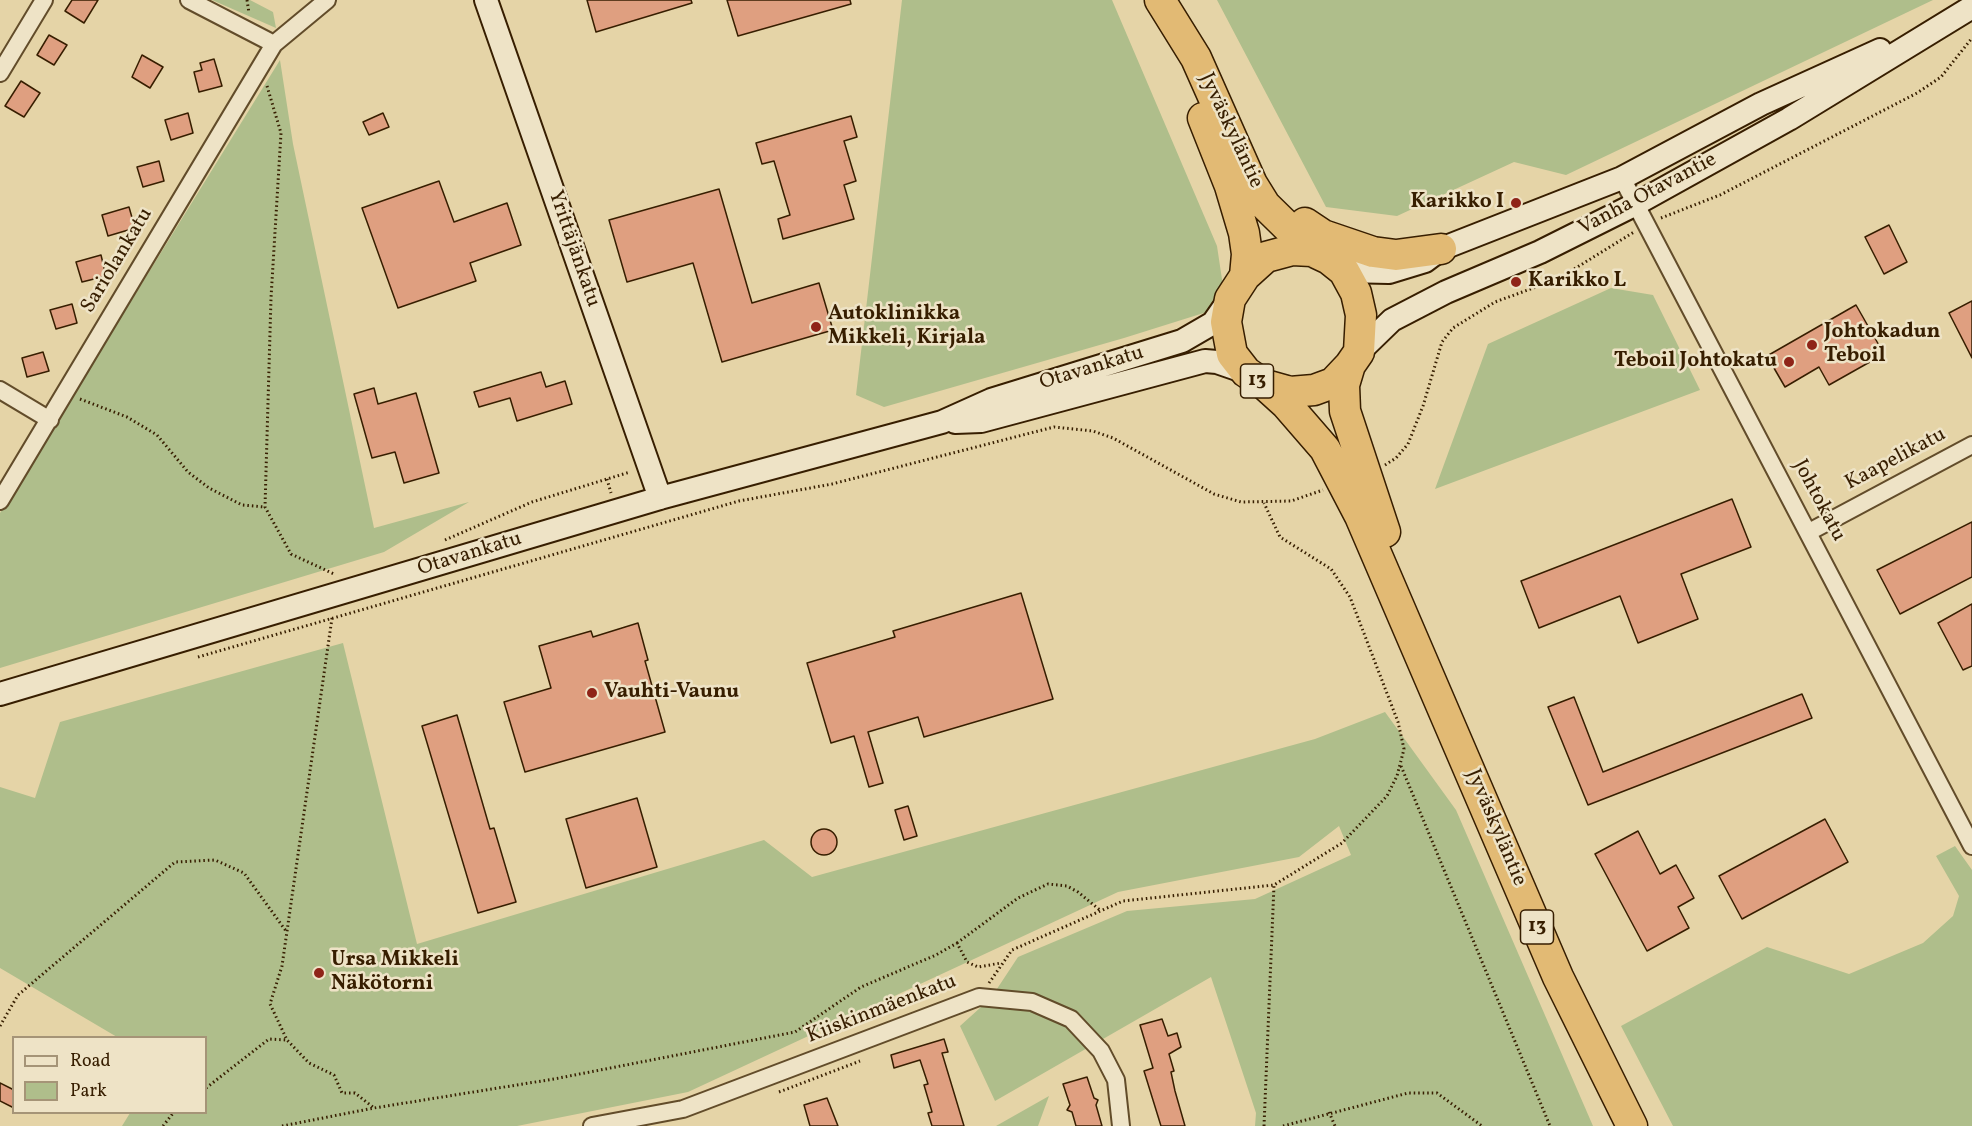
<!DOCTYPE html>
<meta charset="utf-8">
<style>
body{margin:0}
#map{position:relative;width:1972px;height:1126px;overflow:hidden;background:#e5d4a7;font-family:Vollkorn,serif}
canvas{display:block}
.legend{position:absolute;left:12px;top:1036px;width:195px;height:78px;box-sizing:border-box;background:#eee3c6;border:2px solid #a59477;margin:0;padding:8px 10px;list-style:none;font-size:18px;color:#371e00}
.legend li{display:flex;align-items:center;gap:12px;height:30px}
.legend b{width:30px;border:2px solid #a59477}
</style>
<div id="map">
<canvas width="1972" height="1126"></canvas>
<ul class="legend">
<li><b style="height:8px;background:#eee3c6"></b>Road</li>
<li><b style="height:16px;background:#afbe8b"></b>Park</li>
</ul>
</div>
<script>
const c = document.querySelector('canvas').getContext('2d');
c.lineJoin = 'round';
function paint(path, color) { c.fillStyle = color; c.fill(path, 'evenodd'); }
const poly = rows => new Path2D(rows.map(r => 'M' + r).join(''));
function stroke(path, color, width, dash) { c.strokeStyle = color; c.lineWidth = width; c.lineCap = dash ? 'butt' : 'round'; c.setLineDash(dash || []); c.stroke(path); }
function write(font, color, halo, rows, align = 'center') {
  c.font = font + ' Vollkorn,serif'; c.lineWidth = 5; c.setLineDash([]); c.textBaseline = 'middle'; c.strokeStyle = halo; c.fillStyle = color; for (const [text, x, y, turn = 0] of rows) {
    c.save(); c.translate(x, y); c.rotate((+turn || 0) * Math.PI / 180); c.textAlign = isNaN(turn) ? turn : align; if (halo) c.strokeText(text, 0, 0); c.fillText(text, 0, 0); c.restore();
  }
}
paint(poly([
 [212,0,250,0,273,12,276,28],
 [902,0,1112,0,1217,246,1226,306,1124,338,884,407,856,395],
 [1217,0,1933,0,1566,175,1514,162,1397,216,1326,207],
 [280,60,293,144,374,528,469,502,384,552,0,668,0,513],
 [1611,288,1653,295,1700,390,1435,489,1488,344],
 [343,643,417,944,764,840,812,877,1315,739,1385,712,1456,810,1593,1126,1255,1126,1256,1113,1211,977,995,1101,960,1026,991,998,1018,957,1127,911,1255,899,1351,855,1339,826,1299,857,1118,892,688,1092,517,1126,122,1126,130,1113,206,1112,206,1038,117,1037,0,968,0,787,35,798,60,722],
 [1955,846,1972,870,1972,1126,1673,1126,1621,1026,1767,947,1849,974,1923,943,1953,916,1959,896,1936,856],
 [1049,1096,1038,1126,996,1126]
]), '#afbe8b');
const building = poly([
 [72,0,98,0,84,23,65,11,72,0],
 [587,0,691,0,692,3,596,32,587,0],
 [727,0,850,0,851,4,738,36,727,0],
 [49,35,67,45,54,65,37,55,49,35],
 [142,55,163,67,150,88,132,77,142,55],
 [214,59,222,86,199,92,194,72,202,70,200,63,214,59],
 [21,81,40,93,24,117,5,106,21,81],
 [188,113,193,133,171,140,165,120,188,113],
 [383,113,389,127,369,135,363,122,383,113],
 [851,116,857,137,844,141,856,181,844,185,854,219,783,239,778,219,790,215,774,161,762,164,756,143,851,116],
 [159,161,164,181,143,187,137,167,159,161],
 [439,181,454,222,507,203,521,245,470,263,476,281,398,308,362,208,439,181],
 [719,189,752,303,819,283,833,330,722,362,693,263,627,282,609,220,719,189],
 [129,207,135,228,108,236,102,215,129,207],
 [1889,225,1907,262,1884,274,1865,237,1889,225],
 [101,255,106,276,82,282,76,262,101,255],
 [1972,301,1972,358,1949,313,1972,301],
 [72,304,77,323,56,329,50,310,72,304],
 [1856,305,1884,354,1829,385,1819,367,1785,387,1767,356,1856,305],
 [43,352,49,371,27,377,22,358,43,352],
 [541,372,546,387,565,381,572,404,517,421,510,398,479,407,474,392,541,372],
 [374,388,378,404,416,393,439,473,404,483,395,452,372,458,354,394,374,388],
 [1732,499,1751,547,1681,574,1698,619,1638,643,1620,596,1539,628,1521,581,1732,499],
 [1972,522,1972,577,1900,614,1877,570,1972,522],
 [1021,593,1053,699,924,737,918,717,868,732,883,783,869,787,854,736,831,743,807,663,895,637,893,631,1021,593],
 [1972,604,1972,666,1963,670,1938,623,1972,604],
 [638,623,648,660,645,661,665,732,525,772,504,702,551,688,539,646,591,631,593,637,638,623],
 [1802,694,1812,718,1588,805,1548,707,1574,697,1603,772,1802,694],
 [457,715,490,829,494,828,516,902,478,913,422,726,457,715],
 [637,798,657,867,586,888,566,819,637,798],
 [908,806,917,836,904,840,895,810,908,806],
 [1825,819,1848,862,1742,919,1719,876,1825,819],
 '811 842a13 13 0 1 1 26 0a13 13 0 1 1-26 0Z',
 [1638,831,1660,874,1676,865,1694,898,1678,907,1689,928,1647,951,1595,854,1638,831],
 [1162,1019,1168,1036,1177,1033,1181,1047,1169,1054,1174,1071,1171,1072,1175,1091,1185,1126,1161,1126,1144,1071,1153,1068,1140,1025,1162,1019],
 [944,1039,948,1052,942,1053,964,1126,932,1126,928,1113,932,1112,924,1085,928,1084,920,1060,894,1068,891,1055,944,1039],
 [1087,1077,1094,1098,1098,1100,1096,1105,1102,1126,1076,1126,1072,1112,1067,1110,1070,1105,1063,1084,1087,1077],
 [0,1083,14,1090,14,1108,0,1101,0,1083],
 [827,1098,838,1126,810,1126,804,1105,827,1098]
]);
paint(building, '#df9f80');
stroke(building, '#371e00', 1.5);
const street = poly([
 [189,0,274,44,327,0],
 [0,73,44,0],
 [1622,178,1972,846],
 [0,390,50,420],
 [0,501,274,44],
 [1809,532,1972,445],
 [592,1126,683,1109,979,997,1032,1002,1071,1019,1101,1051,1116,1080,1121,1126]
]);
const secondary = poly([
 [486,0,660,498],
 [1344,271,1389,272,1425,261,1441,249,1622,178,1761,104,1880,50],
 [1359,352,1392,320,1446,292,1540,252,1634,205,1789,119,1972,7],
 [955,422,981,421,1205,361,1217,362,1246,372],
 [0,694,660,498,942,422,991,400,1182,341,1213,323,1229,300]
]);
const highway = poly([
 [1160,0,1196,58,1252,184,1265,205,1312,251],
 [1203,118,1230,186,1244,233,1247,254,1245,276],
 [1305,223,1323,235,1373,252,1396,255,1441,249],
 [1292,250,1312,251,1329,259,1344,271,1356,293,1361,315,1359,352,1350,365,1333,383,1314,390,1290,392,1265,385,1246,372,1232,354,1226,322,1230,299,1245,276,1266,257,1292,250],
 [1350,365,1344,385,1345,411,1385,532],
 [1265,385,1286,404,1325,449,1360,516,1558,977,1632,1126]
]);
stroke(street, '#624c2a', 20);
stroke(secondary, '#371e00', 26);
stroke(highway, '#371e00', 33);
stroke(poly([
 [247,0,249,13],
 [267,86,281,133,271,298,265,507,291,554,334,574],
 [1661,218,1720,195,1917,93,1941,77,1972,38],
 [80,399,127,417,157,435,188,472,209,488,242,505,265,507],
 [1385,465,1396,458,1408,444,1423,406,1442,342,1453,328,1495,302,1558,279,1634,232],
 [607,479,611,493],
 [445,540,532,502,630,472],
 [332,618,282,966,270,1004,287,1040,309,1063,334,1075,342,1093,355,1093,374,1108],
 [198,657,739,501,832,484,1054,427,1093,431,1113,438,1214,494,1241,502,1291,501,1323,490],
 [1401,766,1550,1126],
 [957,943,1018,898,1048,884,1067,886,1078,892,1101,911],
 [989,983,1012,950,1123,901,1274,885,1342,843,1387,796,1397,776,1404,749,1398,722,1350,597,1331,569,1280,537,1264,503],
 [0,1026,18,995,175,862,215,860,244,873,286,931],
 [206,1088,269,1039,287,1040],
 [779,1092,860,1061],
 [1329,1112,1335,1126],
 [163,1126,174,1112],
 [282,1126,374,1108,554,1079,795,1032,861,987,936,955,957,943,967,962,978,967,1001,963],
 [1264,1126,1274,885],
 [1283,1126,1408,1093,1437,1093,1482,1126]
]), '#371e00', 3, [1.5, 3]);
stroke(street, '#eee3c6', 16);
stroke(secondary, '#eee3c6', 22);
stroke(highway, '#e2ba74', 30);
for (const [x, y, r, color] of [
 [1516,203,6,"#8f2418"],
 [1516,282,6,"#8f2418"],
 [816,327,6,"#8f2418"],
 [1812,345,6,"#8f2418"],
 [1789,362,6,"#8f2418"],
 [592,693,6,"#8f2418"],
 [319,973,6,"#8f2418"]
]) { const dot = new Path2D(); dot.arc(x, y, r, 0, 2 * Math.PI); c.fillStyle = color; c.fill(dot); stroke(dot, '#eee3c6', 2); }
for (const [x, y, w] of [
 [1257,381,33],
 [1537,927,33]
]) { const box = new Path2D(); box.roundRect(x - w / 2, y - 17, w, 34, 4.5); c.fillStyle = '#eee3c6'; c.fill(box); stroke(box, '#371e00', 1.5); }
write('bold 20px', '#371e00', null, [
 ["13",1257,381],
 ["13",1537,927]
]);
write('21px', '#371e00', '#eee3c6', [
 ["Jyväskyläntie",1230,131,65],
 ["Vanha Otavantie",1648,195,-28],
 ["Yrittäjänkatu",573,249,71],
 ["Sariolankatu",118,261,-59],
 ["Otavankatu",1092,369,-17],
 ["Kaapelikatu",1896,460,-28],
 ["Johtokatu",1818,501,62],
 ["Otavankatu",470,555,-17],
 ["Jyväskyläntie",1495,828,67],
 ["Kiiskinmäenkatu",882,1010,-21]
]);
write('bold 21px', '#371e00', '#eee3c6', [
 ["Karikko I",1504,203,"right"],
 ["Karikko L",1528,282],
 ["Autoklinikka",828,315],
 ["Mikkeli, Kirjala",828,339],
 ["Johtokadun",1824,333],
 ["Teboil",1824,357],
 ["Teboil Johtokatu",1777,362,"right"],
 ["Vauhti-Vaunu",604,693],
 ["Ursa Mikkeli",331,961],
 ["Näkötorni",331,985]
], 'left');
</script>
